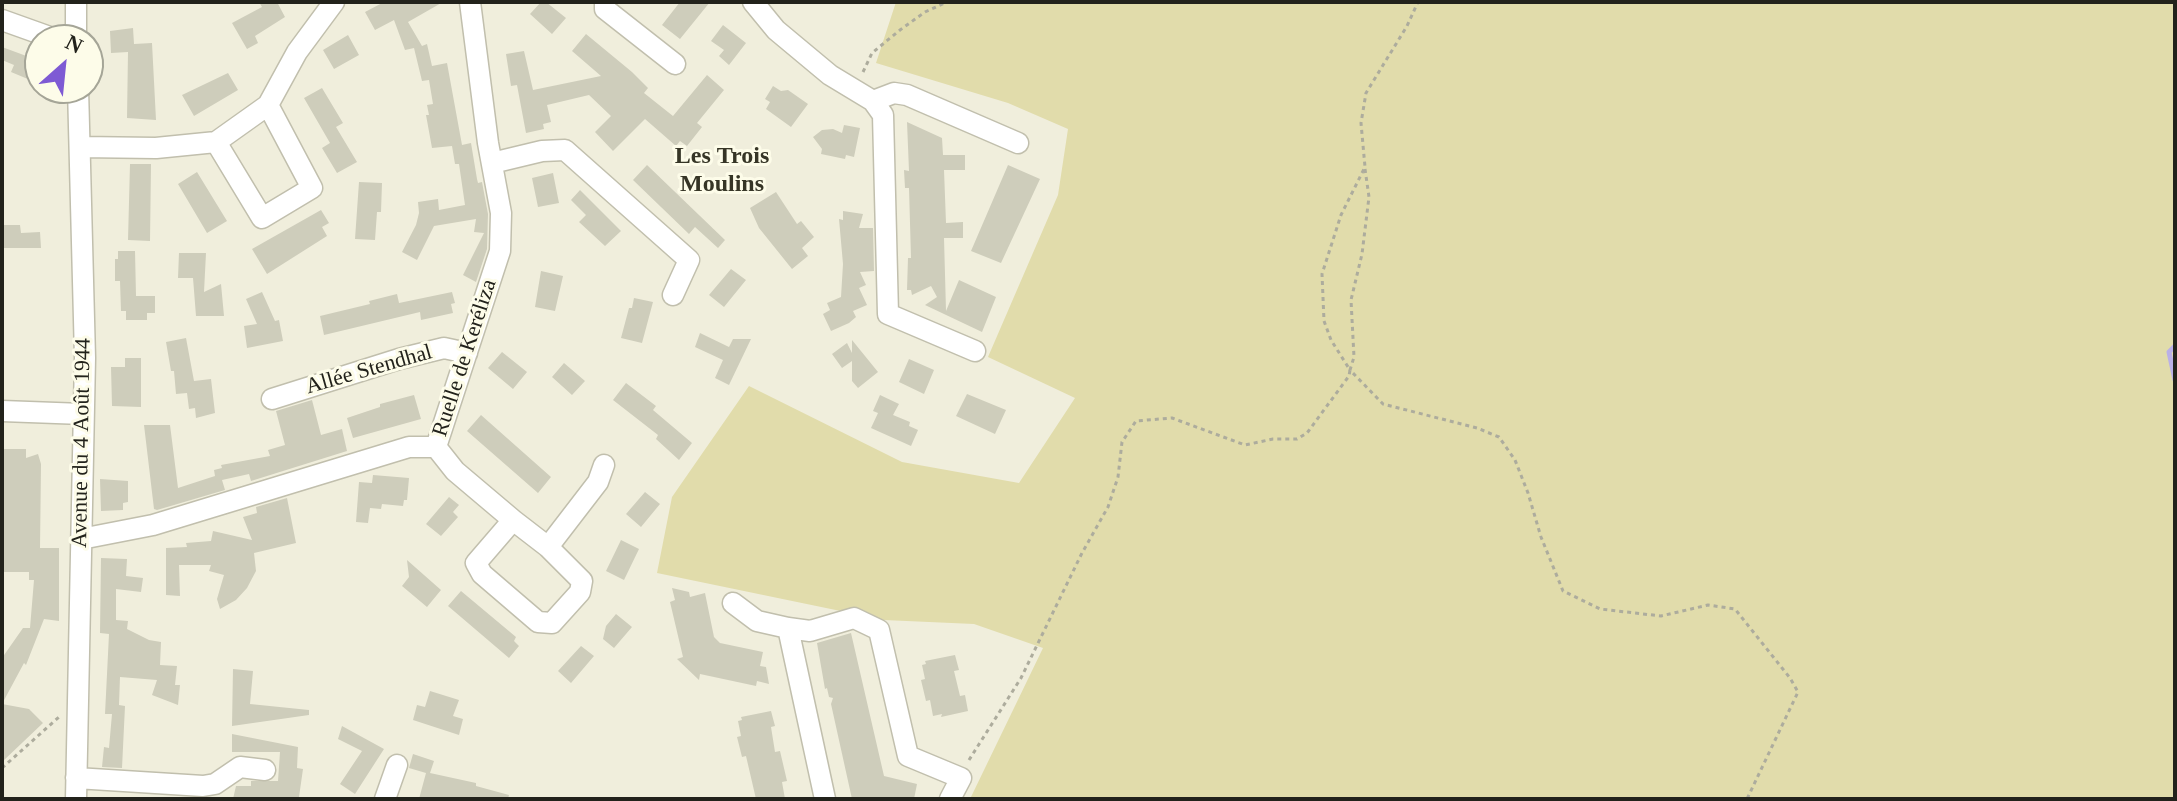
<!DOCTYPE html>
<meta charset="utf-8">
<style>
body{margin:0}
#map{position:relative;width:2177px;height:801px;overflow:hidden;background:#f0eedc;font-family:"Times New Roman",serif}
canvas{display:block}
.frame{position:absolute;inset:0;border:4px solid #22221b;pointer-events:none}
.north{position:absolute;left:24px;top:24px;width:80px;height:80px;box-sizing:border-box;background:#fdfce9;border:2px solid #a5a597;border-radius:50%;rotate:27deg;font-size:22px;font-weight:700;line-height:32px;text-align:center;color:#22221b}
.north::after{content:'';display:block;margin:auto;width:28px;height:36px;background:#7e5ad4;clip-path:polygon(50% 0,100% 100%,50% 72%,0 100%)}
</style>
<div id="map">
<canvas width="2177" height="801"></canvas>
<div class="frame"></div>
<div class="north">N</div>
</div>
<script>
const c = document.querySelector('canvas').getContext('2d');
c.lineJoin = 'round';
function paint(path, color) { c.fillStyle = color; c.fill(path, 'evenodd'); }
const poly = rows => new Path2D(rows.map(r => 'M' + r).join(''));
function stroke(path, color, width, dash) { c.strokeStyle = color; c.lineWidth = width; c.lineCap = dash ? 'butt' : 'round'; c.setLineDash(dash || []); c.stroke(path); }
function write(font, color, halo, rows, align = 'center') {
  c.font = font + ' "Times New Roman",serif'; c.lineWidth = 6; c.setLineDash([]); c.textBaseline = 'middle'; c.strokeStyle = halo; c.fillStyle = color; for (const [text, x, y, turn = 0] of rows) {
    c.save(); c.translate(x, y); c.rotate((+turn || 0) * Math.PI / 180); c.textAlign = isNaN(turn) ? turn : align; if (halo) c.strokeText(text, 0, 0); c.fillText(text, 0, 0); c.restore();
  }
}
paint(poly([
 [896,2,2175,2,2175,799,970,799,1043,648,974,624,884,620,657,573,672,497,749,386,902,462,1019,483,1075,398,988,357,1058,195,1068,129,1008,103,876,63]
]), '#e1dcab');
stroke(poly([
 [2175,346,2169,352,2175,380]
]), '#bab0e7', 5);
paint(poly([
 [259,2,277,2,285,17,255,36,258,43,247,49,232,23,262,7],
 [384,2,443,2,408,22,422,46,427,44,432,66,447,63,462,145,471,143,477,179,478,183,482,182,488,214,487,249,476,282,463,275,484,233,474,232,476,219,434,226,417,260,402,252,416,225,419,213,418,202,438,199,439,210,465,205,459,164,455,164,452,146,432,148,426,115,429,115,427,105,433,104,429,80,422,81,414,48,405,50,394,20,375,30,365,12],
 [541,2,546,2,566,18,552,34,530,14],
 [680,2,710,2,680,39,662,25],
 [723,25,746,43,729,65,719,56,724,50,711,41],
 [133,28,134,44,152,43,156,120,127,118,128,52,111,53,110,31],
 [586,34,632,72,648,88,644,93,673,116,707,75,724,90,697,123,702,127,687,146,680,141,676,146,645,119,613,151,595,132,611,116,589,95,547,105,551,122,543,124,544,129,526,133,517,85,511,86,506,54,524,51,533,90,601,76,572,51],
 [348,35,359,55,334,69,323,50],
 [2,47,40,61,35,82,11,72,14,65,2,60],
 [228,73,238,90,194,116,182,95],
 [773,86,781,91,788,90,808,104,791,127,766,109,770,102,765,99],
 [322,88,343,123,336,127,357,162,337,173,322,148,330,143,304,98],
 [907,122,942,138,943,155,965,155,965,170,944,170,946,223,963,222,963,238,944,238,946,311,959,280,996,297,982,332,925,305,937,297,931,286,912,295,911,290,907,290,908,258,911,258,909,188,905,188,904,170,909,171],
 [844,125,860,128,854,157,846,155,845,159,821,154,822,149,813,137,822,130,833,129,842,133],
 [130,164,151,164,150,241,128,240],
 [647,165,725,240,718,248,695,227,689,234,633,180],
 [1008,165,1040,179,1001,263,971,251],
 [197,172,227,221,207,233,178,184],
 [553,173,559,203,538,207,532,178],
 [359,182,382,183,381,212,377,212,375,240,355,239],
 [580,190,621,231,605,246,579,222,586,215,571,200],
 [776,192,797,224,801,221,814,237,802,248,808,256,792,269,759,228,750,208],
 [321,210,329,223,322,227,327,236,267,274,252,249],
 [843,211,863,214,859,228,873,228,874,271,860,272,866,285,859,288,867,305,853,311,856,317,849,323,831,331,823,314,830,310,827,303,841,297,843,264,839,219,843,220],
 [2,225,20,225,21,233,40,232,41,248,2,248],
 [118,251,135,251,136,296,155,296,155,313,147,313,147,320,126,320,126,311,121,311,120,281,115,281,115,259,118,259],
 [179,253,206,253,204,292,221,284,224,316,196,316,193,278,178,278],
 [731,269,746,280,724,307,709,295],
 [541,271,563,276,555,311,535,307],
 [262,292,275,321,279,320,283,341,247,348,244,326,257,324,246,299],
 [452,292,455,303,451,304,453,313,421,320,420,312,324,335,320,316,370,304,369,301,397,294,399,303],
 [634,298,653,302,642,343,621,338,629,308,632,308],
 [700,333,729,347,733,339,751,339,729,385,715,378,723,360,695,347],
 [186,338,194,381,211,379,215,413,196,418,195,408,189,409,187,393,176,394,174,371,171,371,166,342],
 [852,340,878,372,858,388,852,381,852,361,842,368,832,354,847,343,852,353],
 [502,352,527,372,513,389,488,368],
 [125,358,141,358,141,407,112,406,111,367,125,367],
 [909,359,934,370,924,394,899,382],
 [564,363,585,381,572,395,552,377],
 [626,383,656,406,653,410,692,443,679,460,656,439,658,435,613,400],
 [967,394,1006,410,995,434,956,416],
 [414,395,421,419,353,438,347,418,380,407,380,404],
 [880,395,899,404,893,415,910,422,909,426,918,430,911,446,871,428,878,413,873,411],
 [312,400,321,435,342,429,347,451,251,481,249,474,222,480,225,490,157,510,154,509,144,425,170,425,178,488,215,476,214,470,222,468,221,465,270,456,268,450,285,445,276,411],
 [481,415,551,477,538,493,467,431],
 [2,449,26,449,26,458,38,454,41,464,40,548,59,548,59,621,44,619,26,665,24,663,2,704,29,709,43,723,2,762,2,658,23,628,30,628,34,580,29,580,29,572,2,572],
 [373,475,409,478,407,500,404,500,403,506,382,504,381,509,370,508,368,523,356,522,359,482,372,483],
 [100,479,128,481,128,502,123,503,123,510,101,511],
 [645,492,660,504,641,527,626,514],
 [449,497,459,505,453,512,458,517,441,536,426,524],
 [287,498,296,543,254,553,256,571,247,588,236,600,220,609,217,599,224,575,209,571,211,565,179,565,180,596,166,595,166,548,187,547,186,543,211,541,213,531,252,540,243,517,257,513,256,507],
 [621,540,639,549,624,580,606,571],
 [101,558,127,559,126,576,143,578,141,592,116,589,116,620,128,621,127,629,149,640,161,642,160,665,177,666,175,685,180,685,178,705,152,695,157,680,120,677,119,705,125,706,122,768,102,767,104,747,109,748,112,714,105,714,109,634,100,633],
 [407,560,441,590,427,607,402,586,409,577],
 [672,588,689,592,690,597,705,593,714,637,720,643,763,652,760,666,766,667,769,684,757,681,756,686,700,674,699,680,677,659,683,657,670,602,675,600],
 [461,591,516,637,514,641,519,646,509,658,448,606],
 [616,614,632,627,614,648,603,639,606,626],
 [851,633,884,776,917,784,914,799,852,799,831,704,833,698,829,697,827,688,825,689,817,643],
 [581,646,594,656,571,683,558,671],
 [955,655,959,670,954,671,960,696,965,695,968,711,941,717,942,714,933,716,930,700,926,701,921,680,925,679,922,665,926,664,925,661],
 [233,669,253,671,250,704,309,710,309,715,232,726],
 [430,691,459,700,453,716,463,719,459,735,413,720,417,705,425,707],
 [771,711,775,726,771,727,775,752,780,751,787,781,782,782,785,799,756,799,746,756,742,757,737,737,741,736,738,721,742,720,741,717],
 [342,726,384,749,355,794,340,784,362,751,338,739],
 [232,734,298,747,297,768,303,769,299,797,233,799,236,786,251,786,251,781,278,781,280,752,232,752],
 [413,754,434,761,430,773,476,783,476,786,509,795,508,799,419,799,426,773,409,768]
]), '#cecdbb');
const minor = poly([
 [605,2,605,9,675,64],
 [753,2,776,30,830,75,873,101,883,115,888,314,975,351],
 [2,20,58,40],
 [76,40,76,2],
 [873,101,894,93,907,95,1018,143],
 [216,142,262,218,312,188,268,105],
 [81,147,156,148,216,142,268,105,297,52,334,2],
 [492,163,542,151,565,150,689,260,673,295],
 [272,399,399,359,444,348,467,353],
 [2,411,83,414],
 [436,447,500,251,501,213,488,143,470,2],
 [436,447,455,471,513,520],
 [513,520,548,547,582,581,580,592,552,623,538,622,482,574,476,563,513,520],
 [81,539,153,525,409,447,436,447],
 [548,547,598,482,604,465],
 [733,603,757,621,788,628,810,631,854,618,879,630,908,756,961,778,950,799],
 [788,628,825,799],
 [76,778,203,786,215,784,240,767,265,770],
 [76,799,85,358,78,88],
 [385,799,397,765]
]);
stroke(minor, '#c1bfad', 23);
stroke(poly([
 [863,72,872,53,900,30,925,12,947,2],
 [1365,169,1369,197,1362,254,1351,300,1354,357,1350,370,1383,404,1477,428,1499,437,1515,460,1528,493,1541,537,1563,591,1600,609,1661,616,1708,605,1735,609,1790,678,1798,692,1747,799],
 [969,760,1021,678,1082,553,1108,507,1118,477,1122,442,1136,421,1172,418,1245,445,1273,439,1297,439,1307,433,1349,376,1350,370,1331,340,1324,321,1322,274,1341,215,1365,167,1361,123,1366,93,1407,26,1418,2],
 [2,768,59,717]
]), '#adac9d', 3, [4, 4]);
stroke(minor, '#fff', 20);
write('22px', '#22221b', '#fdfce9', [
 ["Ruelle de Keréliza",465,358,-72],
 ["Allée Stendhal",369,370,-16],
 ["Avenue du 4 Août 1944",82,443,-89]
]);
write('bold 24px', '#363526', '#fdfce9', [
 ["Les Trois",722,157],
 ["Moulins",722,185]
]);
</script>
